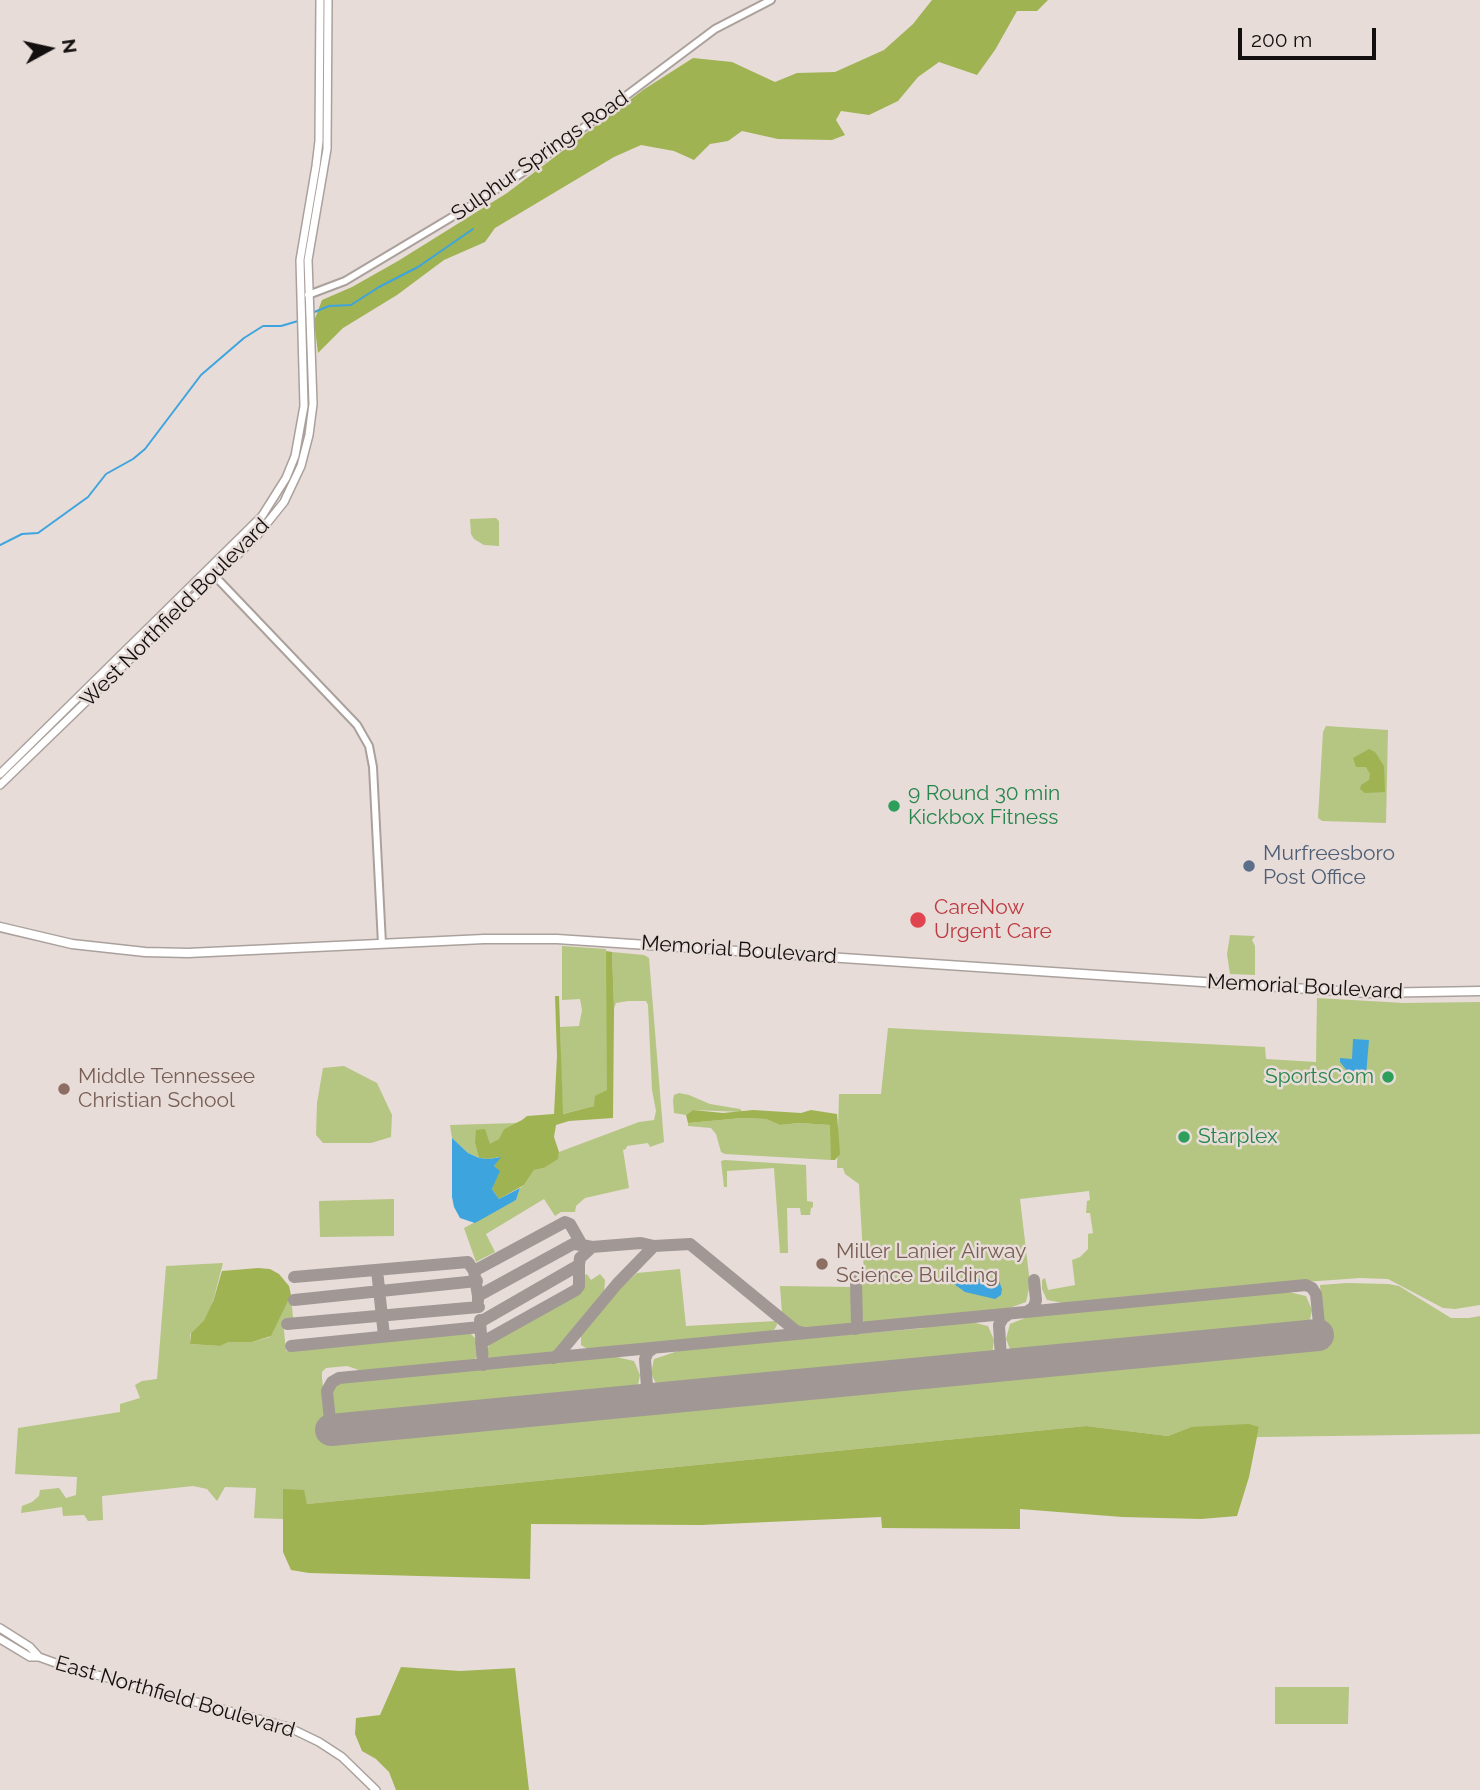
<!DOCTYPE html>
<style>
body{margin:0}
#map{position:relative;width:1480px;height:1790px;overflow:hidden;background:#e7dcd8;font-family:Raleway,sans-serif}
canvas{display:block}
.north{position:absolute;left:14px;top:14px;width:70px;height:70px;-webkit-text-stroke:5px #e7dcd8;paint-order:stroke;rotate:82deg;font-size:19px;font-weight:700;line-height:28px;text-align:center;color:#130f0e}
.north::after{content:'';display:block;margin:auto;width:24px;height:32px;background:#130f0e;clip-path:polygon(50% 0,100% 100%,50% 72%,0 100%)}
.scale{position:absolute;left:1238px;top:28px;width:138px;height:32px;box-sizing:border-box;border:4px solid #130f0e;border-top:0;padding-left:9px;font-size:21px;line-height:24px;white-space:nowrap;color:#130f0e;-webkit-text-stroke:5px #e7dcd8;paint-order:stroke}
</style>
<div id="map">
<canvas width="1480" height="1790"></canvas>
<div class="north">N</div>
<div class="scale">200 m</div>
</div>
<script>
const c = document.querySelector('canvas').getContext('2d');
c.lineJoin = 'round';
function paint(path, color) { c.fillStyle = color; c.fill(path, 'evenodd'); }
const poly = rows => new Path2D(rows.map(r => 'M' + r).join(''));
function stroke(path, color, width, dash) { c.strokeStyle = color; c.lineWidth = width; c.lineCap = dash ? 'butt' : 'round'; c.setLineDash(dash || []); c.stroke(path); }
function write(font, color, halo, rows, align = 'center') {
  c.font = font + ' Raleway,sans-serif'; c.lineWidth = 5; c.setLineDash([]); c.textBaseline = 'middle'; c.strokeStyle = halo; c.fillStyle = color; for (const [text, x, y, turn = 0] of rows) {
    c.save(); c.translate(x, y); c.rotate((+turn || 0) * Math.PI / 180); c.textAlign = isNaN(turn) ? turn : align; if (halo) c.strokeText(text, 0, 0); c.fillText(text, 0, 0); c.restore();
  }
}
paint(poly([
 [496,518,499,521,499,546,484,545,474,539,471,534,470,519],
 [1326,726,1388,730,1386,823,1322,821,1318,818,1323,732],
 [1230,935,1255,936,1252,940,1255,946,1255,975,1230,974,1227,954],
 [562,946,606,949,608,1008,607,1090,594,1106,562,1114,560,1027,579,1026,582,1010,580,999,562,1000],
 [612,952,644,955,649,958,664,1142,650,1147,648,1143,627,1146,626,1149,623,1150,629,1188,585,1198,576,1206,575,1212,561,1212,555,1216,544,1199,486,1234,495,1252,476,1262,464,1228,516,1200,520,1188,524,1185,534,1170,544,1168,557,1159,559,1152,639,1122,654,1120,656,1111,652,1090,648,1005,646,1001,628,1001,616,1003,614,1008],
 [1317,998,1404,1003,1480,1002,1480,1305,1455,1309,1443,1308,1388,1279,1360,1278,1277,1284,1068,1304,1047,1300,1042,1289,1042,1280,1045,1278,1048,1290,1075,1285,1072,1260,1080,1257,1088,1249,1088,1234,1093,1233,1090,1213,1086,1213,1087,1201,1090,1200,1089,1191,1020,1199,1030,1284,1026,1302,1004,1310,868,1324,861,1320,861,1279,864,1273,859,1184,845,1174,843,1168,837,1168,839,1094,881,1094,888,1028,1265,1047,1266,1059,1316,1062],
 [344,1066,377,1083,392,1115,391,1137,371,1143,323,1143,316,1135,317,1103,323,1068],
 [679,1093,689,1095,710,1104,740,1109,743,1112,693,1110,686,1115,674,1113,673,1100,674,1095],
 [742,1118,766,1119,780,1125,799,1123,831,1125,831,1160,725,1154,721,1152,716,1134,711,1128,688,1126,688,1123],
 [517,1123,504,1129,500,1139,490,1145,486,1136,475,1143,479,1158,468,1153,452,1138,450,1125],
 [725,1160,806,1165,807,1201,813,1202,813,1207,811,1208,810,1215,801,1215,800,1208,787,1208,788,1253,780,1253,774,1168,727,1171,727,1187,724,1187,721,1161],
 [394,1199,394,1236,320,1237,319,1201],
 [223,1263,212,1305,204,1320,190,1334,190,1344,220,1346,229,1342,252,1342,270,1337,291,1295,293,1318,283,1321,286,1351,470,1333,478,1341,478,1355,473,1361,468,1363,365,1372,347,1366,326,1368,322,1372,322,1378,329,1442,1325,1345,1320,1285,1347,1283,1388,1284,1399,1286,1451,1318,1469,1318,1480,1316,1480,1434,1257,1437,1259,1427,1191,1427,1168,1436,1086,1426,307,1504,303,1491,283,1490,283,1519,254,1518,256,1488,225,1487,217,1501,207,1489,193,1486,102,1496,103,1520,88,1521,84,1515,63,1516,62,1507,21,1513,22,1506,32,1502,39,1496,40,1490,59,1488,66,1498,76,1495,77,1477,15,1474,18,1428,120,1412,120,1404,140,1398,135,1385,142,1381,157,1379,166,1266],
 [680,1269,686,1326,776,1321,777,1325,773,1332,766,1333,591,1351,581,1345,581,1335,614,1294,637,1273],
 [587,1274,591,1280,600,1274,605,1280,604,1293,557,1350,546,1355,494,1360,489,1357,486,1353,490,1343,581,1292,582,1277],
 [780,1286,850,1287,853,1290,853,1321,845,1326,803,1329,799,1327,782,1313],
 [1284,1291,1306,1296,1312,1310,1309,1325,1012,1354,1006,1339,1010,1324,1030,1316],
 [967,1321,988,1326,994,1340,992,1356,658,1388,651,1373,654,1359,684,1349,925,1328,917,1327],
 [612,1356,634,1361,640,1375,637,1390,341,1419,334,1413,331,1394,338,1383],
 [1275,1687,1349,1687,1348,1724,1275,1724]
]), '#b5c582');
paint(poly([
 [932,0,1048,0,1037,11,1017,11,995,50,977,75,939,62,918,77,898,101,869,115,841,111,836,120,845,135,832,140,778,139,742,131,728,141,710,144,694,160,674,151,641,145,614,157,495,228,485,242,444,260,397,295,343,328,318,353,314,321,322,300,352,287,398,261,507,193,643,90,693,58,732,62,775,82,797,73,835,72,884,50,913,24],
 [1369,749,1375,752,1384,766,1385,792,1365,793,1360,789,1361,785,1369,780,1370,774,1366,767,1356,767,1353,758],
 [606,951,612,952,614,1008,613,1118,569,1121,556,1125,554,1137,559,1152,558,1159,544,1168,534,1170,524,1185,499,1199,492,1189,499,1171,494,1166,499,1157,489,1159,479,1158,475,1143,476,1130,485,1129,490,1144,499,1139,504,1129,522,1120,527,1116,554,1114,557,1056,555,996,559,996,563,1114,594,1106,595,1096,607,1090],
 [693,1110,723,1113,753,1110,801,1113,811,1110,837,1114,840,1154,835,1160,831,1160,830,1125,799,1123,780,1125,766,1119,742,1118,688,1123,686,1115],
 [258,1268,270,1269,279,1274,289,1286,291,1295,271,1336,252,1342,229,1342,220,1346,190,1344,191,1333,204,1320,213,1302,222,1271],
 [1249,1424,1259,1427,1249,1477,1237,1516,1201,1519,1122,1517,1020,1509,1020,1529,882,1528,881,1517,701,1525,531,1524,530,1579,309,1573,291,1570,283,1552,283,1489,304,1490,307,1504,1086,1426,1168,1436,1191,1427],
 [401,1667,460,1671,515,1668,529,1790,396,1790,389,1772,376,1759,362,1751,355,1734,356,1718,380,1715]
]), '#9fb352');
paint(poly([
 [1353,1039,1369,1040,1366,1075,1348,1072,1340,1062,1340,1058,1352,1059],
 [452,1138,468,1153,479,1158,489,1159,501,1157,494,1166,500,1171,492,1189,499,1199,520,1188,516,1200,475,1223,460,1218,454,1207,452,1197],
 [991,1278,999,1281,1002,1289,1001,1295,995,1299,965,1292,950,1281]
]), '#3ea4de');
stroke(poly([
 [312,313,329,306,351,305,379,287,418,267,473,229],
 [0,545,22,534,38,533,88,497,106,474,133,459,145,449,201,375,244,338,263,326,281,326,298,321]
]), '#3ea4de', 2);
stroke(poly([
 [592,1247,641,1243,654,1246],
 [377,1270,384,1336],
 [294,1277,468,1262,474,1271],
 [478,1296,474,1271,565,1222,570,1224,582,1245,592,1247,580,1258,579,1265,480,1322],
 [294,1300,477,1281],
 [478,1301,478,1296,573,1244,582,1245],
 [1027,1312,1034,1307,1036,1300,1034,1280],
 [480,1320,483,1365],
 [287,1324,479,1307],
 [855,1329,857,1325,856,1281],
 [481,1343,576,1290,579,1286,579,1265],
 [291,1346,480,1327],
 [654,1348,648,1352,645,1359,647,1387,651,1395,664,1398],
 [1002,1355,1008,1362,1016,1364],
 [553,1358,558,1355,617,1284,654,1246,690,1244,796,1331,805,1333],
 [990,1366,1001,1359,999,1325,1003,1318,1009,1314],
 [331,1430,327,1391,332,1382,339,1378,1306,1285,1312,1288,1316,1294,1319,1324,1318,1335]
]), '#a19895', 12);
stroke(poly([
 [331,1430,1318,1335]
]), '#a19895', 32);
const tertiary = poly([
 [308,295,345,281,472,205,531,167,715,29,771,0],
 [209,570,357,725,369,746,373,767,382,944]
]);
const secondary = poly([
 [0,774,262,516,286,478,295,456,304,406,300,260,316,166,319,141,320,0],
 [0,785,256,537,284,502,301,466,309,435,313,404,308,260,327,149,328,0],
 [0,1628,30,1647,39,1657],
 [0,1639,30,1657,39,1657,64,1666,288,1727,319,1742,342,1757,376,1790]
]);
const primary = poly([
 [0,927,72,944,145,952,188,953,484,939,557,939,1368,993,1480,991]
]);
stroke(tertiary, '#aaa19d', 10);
stroke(secondary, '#aaa19d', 10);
stroke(primary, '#aaa19d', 11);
stroke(tertiary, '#fff', 6);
stroke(secondary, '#fff', 7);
stroke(primary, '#fff', 8);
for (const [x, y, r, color] of [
 [894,806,7,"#2e9e5b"],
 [1249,866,7,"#5c6f8a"],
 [918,920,9,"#e0444e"],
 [1388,1077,7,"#2e9e5b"],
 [64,1089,7,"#8d6e63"],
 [1184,1137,7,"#2e9e5b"],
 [822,1264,7,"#8d6e63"]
]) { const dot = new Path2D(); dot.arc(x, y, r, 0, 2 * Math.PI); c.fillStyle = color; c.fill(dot); stroke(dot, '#e7dcd8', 2.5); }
write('21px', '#130f0e', '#e7dcd8', [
 ["Sulphur Springs Road",540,156,-35],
 ["West Northfield Boulevard",175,613,-45],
 ["Memorial Boulevard",739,950,4],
 ["Memorial Boulevard",1305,987,3],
 ["East Northfield Boulevard",175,1697,16]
]);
write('21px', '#27864d', '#e7dcd8', [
 ["9 Round 30 min",908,794],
 ["Kickbox Fitness",908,818],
 ["SportsCom",1374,1077,"right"],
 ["Starplex",1198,1137]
], 'left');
write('21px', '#4e5e75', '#e7dcd8', [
 ["Murfreesboro",1263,854],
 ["Post Office",1263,878]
], 'left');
write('21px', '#be3a42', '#e7dcd8', [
 ["CareNow",934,908],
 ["Urgent Care",934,932]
], 'left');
write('21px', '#785e54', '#e7dcd8', [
 ["Middle Tennessee",78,1077],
 ["Christian School",78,1101],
 ["Miller Lanier Airway",836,1252],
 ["Science Building",836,1276]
], 'left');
</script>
